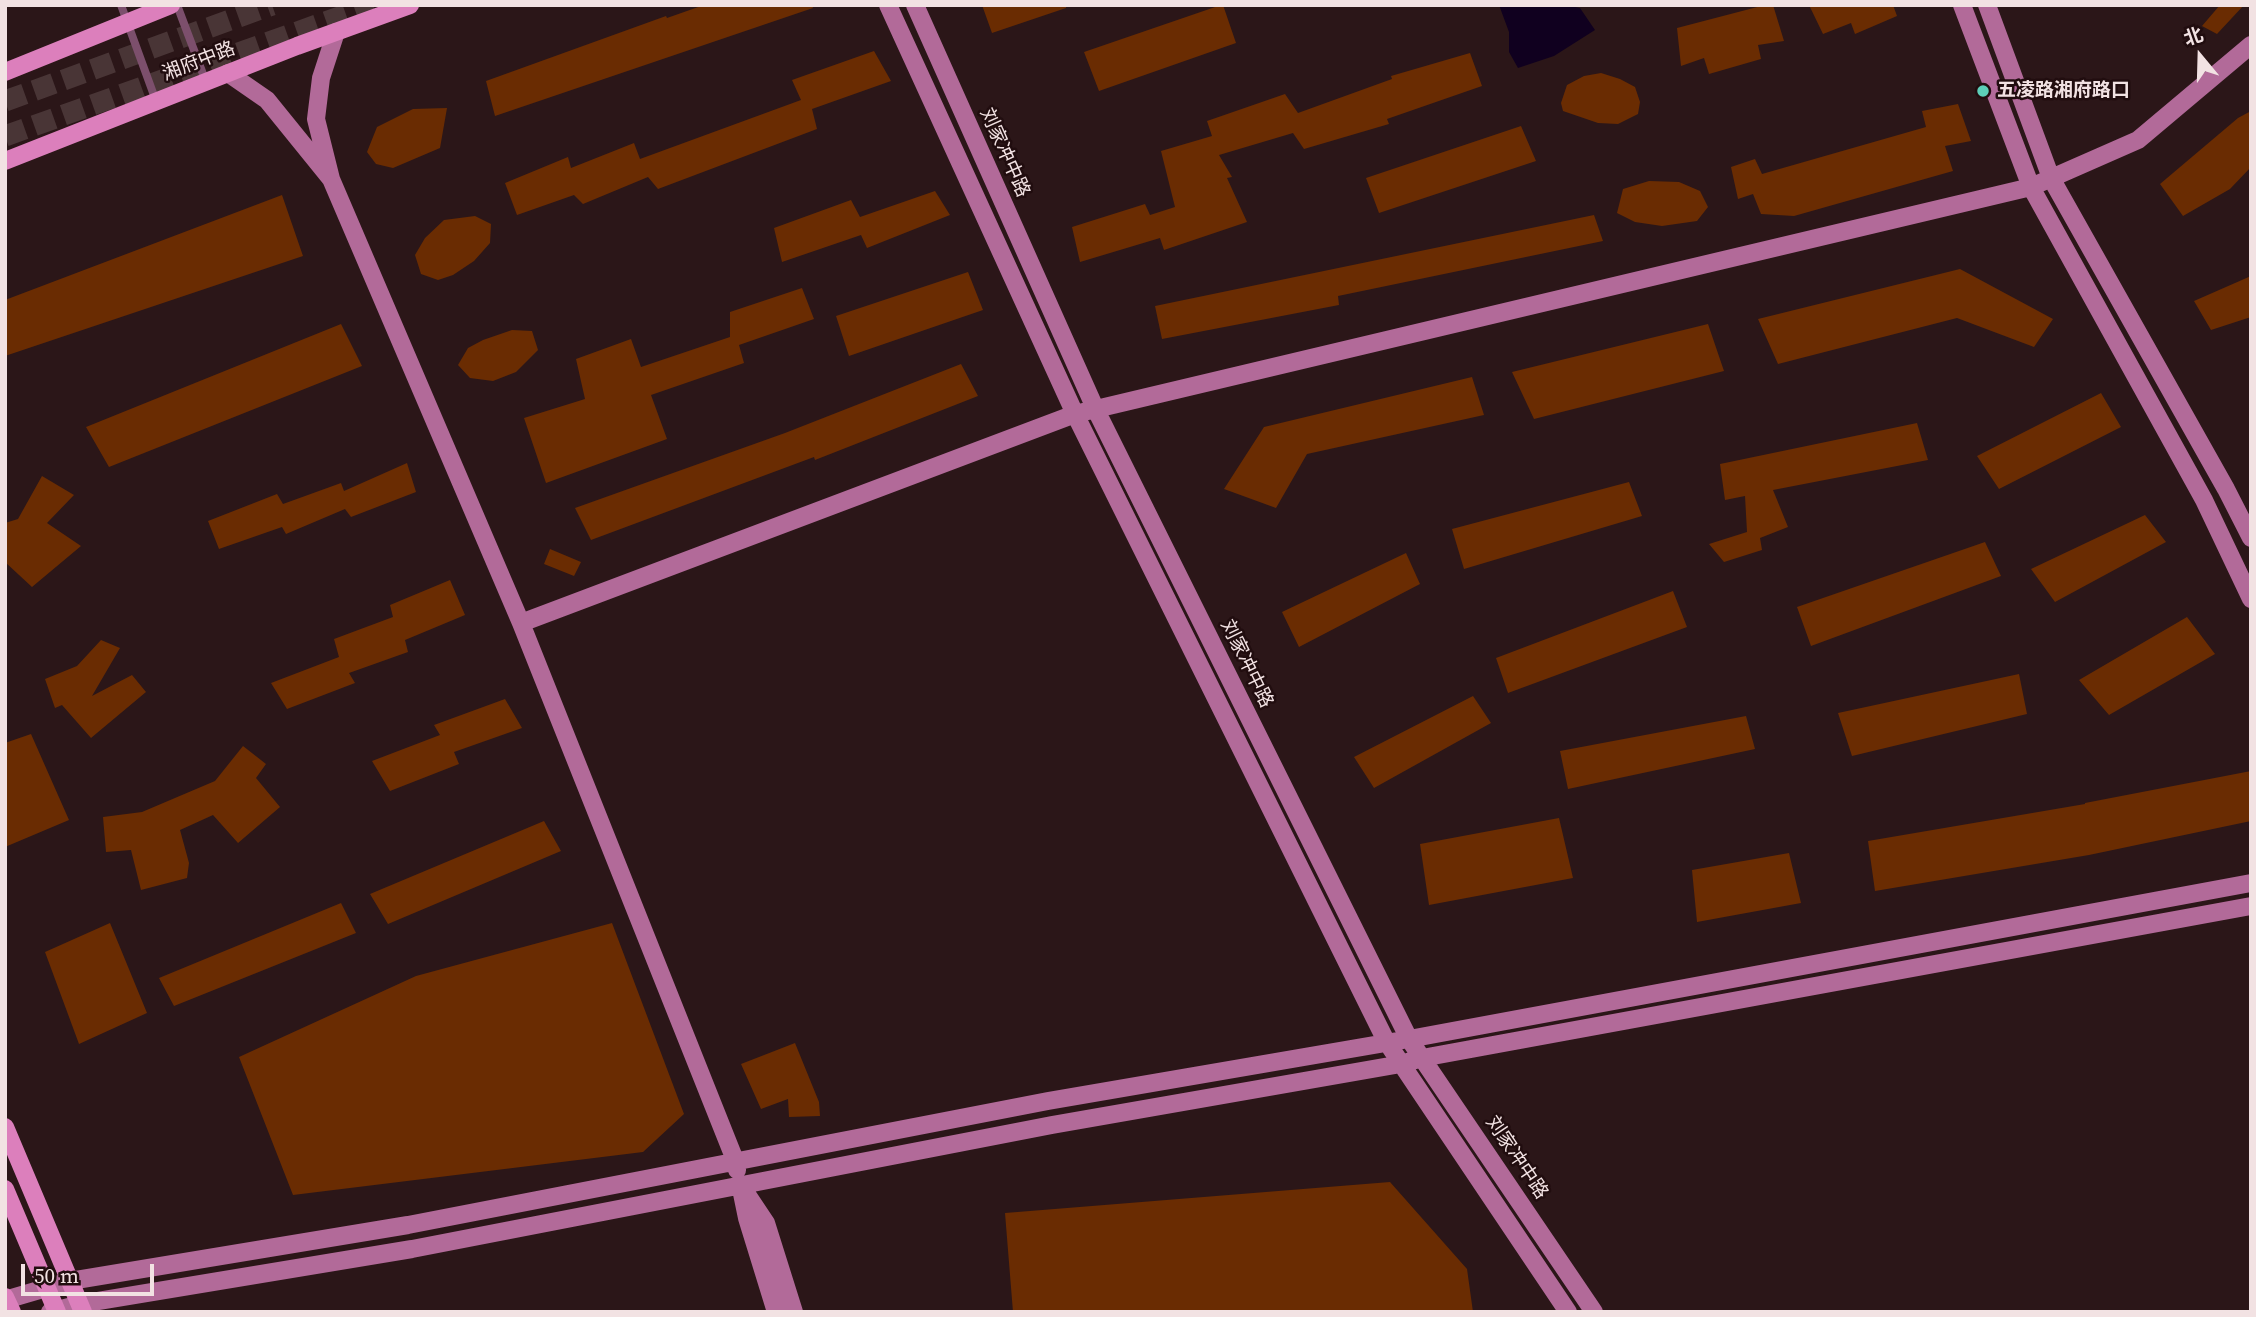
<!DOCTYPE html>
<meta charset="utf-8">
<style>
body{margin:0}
#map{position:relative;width:2256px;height:1317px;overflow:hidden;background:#2b1618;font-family:"Source Serif 4","Noto Sans SC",serif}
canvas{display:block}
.frame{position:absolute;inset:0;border:7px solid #f2e2e3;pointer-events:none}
.north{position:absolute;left:2165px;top:21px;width:70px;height:70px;-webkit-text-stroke:5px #210d0f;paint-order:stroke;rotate:341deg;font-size:19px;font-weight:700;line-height:28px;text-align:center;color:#f2e2e3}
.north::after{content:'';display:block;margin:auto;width:24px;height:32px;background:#f2e2e3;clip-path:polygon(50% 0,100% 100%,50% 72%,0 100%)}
.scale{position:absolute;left:21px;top:1264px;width:133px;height:32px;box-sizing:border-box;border:4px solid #f2e2e3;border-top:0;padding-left:9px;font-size:21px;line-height:24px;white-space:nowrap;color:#f2e2e3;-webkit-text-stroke:5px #210d0f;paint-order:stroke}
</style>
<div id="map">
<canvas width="2256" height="1317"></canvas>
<div class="frame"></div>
<div class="north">北</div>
<div class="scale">50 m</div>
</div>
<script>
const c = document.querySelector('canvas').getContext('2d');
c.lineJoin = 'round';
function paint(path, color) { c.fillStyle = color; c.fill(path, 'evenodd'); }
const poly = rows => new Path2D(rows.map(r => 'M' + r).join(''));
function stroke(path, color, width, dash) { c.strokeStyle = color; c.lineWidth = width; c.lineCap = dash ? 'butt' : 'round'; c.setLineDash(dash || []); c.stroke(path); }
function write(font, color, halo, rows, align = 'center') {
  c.font = font + ' "Source Serif 4","Noto Sans SC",serif'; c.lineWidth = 5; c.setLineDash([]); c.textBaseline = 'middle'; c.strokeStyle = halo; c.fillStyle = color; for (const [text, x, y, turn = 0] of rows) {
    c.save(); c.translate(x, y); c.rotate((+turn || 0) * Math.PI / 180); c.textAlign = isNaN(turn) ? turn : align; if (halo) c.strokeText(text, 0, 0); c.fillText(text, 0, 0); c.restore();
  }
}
paint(poly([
 [1499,5,1566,5,1580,8,1595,30,1554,56,1518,68,1509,52,1509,32]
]), '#10001f');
paint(poly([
 [704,5,812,5,813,8,495,116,486,81,666,16,667,18],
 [982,5,1066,5,1066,8,992,33],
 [1221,5,1223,5,1236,43,1099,91,1084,52],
 [1765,5,1773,5,1784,41,1758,45,1761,59,1709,74,1704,58,1681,66,1677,28],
 [1809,5,1893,5,1897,16,1855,34,1851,23,1823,34],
 [2220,5,2244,5,2217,34,2202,26],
 [874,51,891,81,812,109,817,129,658,189,648,177,583,204,574,195,517,215,505,183,568,157,571,168,634,143,640,159,801,100,792,80],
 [1470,53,1482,86,1387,119,1389,124,1304,149,1293,133,1219,155,1232,177,1227,178,1247,222,1164,250,1160,238,1080,262,1072,227,1145,204,1150,215,1175,207,1161,151,1212,136,1207,121,1285,94,1298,113,1392,79,1391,76],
 [1601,73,1620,79,1635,87,1640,102,1638,114,1618,124,1598,123,1563,111,1561,103,1567,85,1584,76],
 [1958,104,1971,141,1945,146,1953,171,1794,216,1761,214,1753,194,1738,199,1731,167,1755,159,1762,174,1926,127,1922,111],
 [447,108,440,148,393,168,376,164,367,152,377,127,413,109],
 [2251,111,2251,167,2230,189,2183,216,2160,184,2238,118],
 [1521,126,1536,161,1379,213,1366,178],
 [1649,181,1679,182,1700,191,1708,207,1697,221,1662,226,1635,222,1617,213,1623,189],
 [935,191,950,215,867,248,861,235,782,262,774,228,851,200,860,217],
 [282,195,303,256,5,356,5,300],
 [1594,215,1603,241,1338,296,1339,305,1162,339,1155,306],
 [475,216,491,224,490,243,474,261,453,275,438,280,421,274,415,255,425,238,444,220],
 [1960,269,2053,319,2034,347,1957,318,1778,364,1758,319],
 [968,272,983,310,849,356,836,316],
 [2251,276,2251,317,2211,330,2194,301],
 [802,288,814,319,739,345,744,363,651,395,667,439,546,483,524,418,585,399,576,359,631,339,641,367,730,337,730,312],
 [341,324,362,366,109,467,86,427],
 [1708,324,1724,371,1534,419,1512,372],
 [512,330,532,331,538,350,516,372,493,381,470,378,458,365,468,348,483,340],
 [961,364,978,396,815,460,814,457,591,540,575,508,785,433],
 [1472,377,1484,415,1307,454,1276,508,1224,489,1264,427],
 [2101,393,2121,427,1999,489,1977,456],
 [1917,423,1928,460,1773,490,1788,527,1760,538,1762,550,1724,562,1709,544,1747,532,1745,496,1725,500,1720,464],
 [407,463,416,492,351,517,345,509,286,534,282,527,219,549,208,521,277,494,283,504,341,483,344,491],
 [42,476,74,495,47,523,81,546,32,587,5,562,5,523,18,519],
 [1629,482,1642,516,1464,569,1452,529],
 [2145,515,2166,542,2055,602,2031,569],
 [1985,542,2001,576,1811,646,1797,607],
 [550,549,581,562,574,576,544,564],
 [1406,553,1420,584,1299,647,1282,612],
 [450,580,465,615,405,640,408,652,349,673,355,683,287,709,271,683,339,657,334,639,393,617,390,605],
 [1673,591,1687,627,1508,693,1496,658],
 [2187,617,2215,654,2109,715,2079,680],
 [101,640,120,648,92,696,132,675,146,692,91,738,62,705,55,708,45,679,77,666],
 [2019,674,2027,714,1852,756,1838,713],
 [1473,696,1491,723,1374,788,1354,757],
 [505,699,522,728,454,752,459,764,390,791,372,761,440,735,434,725],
 [1746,716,1755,749,1568,789,1560,751],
 [31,734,69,820,5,847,5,743],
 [243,746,266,764,256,778,280,807,238,843,213,815,180,830,189,863,187,878,141,890,131,850,106,852,103,817,142,812,215,781],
 [2251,771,2251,821,2089,855,1875,891,1868,841,2085,804,2085,803],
 [1559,818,1573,878,1429,905,1420,844],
 [544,821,561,851,388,924,370,894],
 [1789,853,1801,903,1697,922,1692,870],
 [341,903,356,933,174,1006,159,978],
 [110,923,147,1013,79,1044,45,952],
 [612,923,684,1114,643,1152,293,1195,239,1057,416,976],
 [795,1043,819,1102,820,1116,789,1117,788,1099,761,1109,741,1064],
 [1390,1182,1467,1269,1473,1312,1013,1312,1005,1213]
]), '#6a2c02');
stroke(poly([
 [5,101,272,5],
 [5,136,373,5]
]), '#493536', 21, [21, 10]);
stroke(poly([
 [121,5,156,101],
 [177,5,206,82]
]), '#7c4f6c', 8);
stroke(poly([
 [888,5,1075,414,1386,1041,1568,1312],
 [915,5,1095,408,1409,1039,1594,1312],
 [1962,5,2031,187,2204,500,2251,599],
 [1987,5,2051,178,2226,489,2251,538],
 [228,73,267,100,331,179,316,119,321,78,336,32],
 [331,179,521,623,735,1160,737,1170],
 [521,623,1075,414,2031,187,2138,140,2251,45],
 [5,1300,70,1281,408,1225,1048,1101,1409,1039,2251,883],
 [50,1312,80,1304,412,1249,1052,1125,1401,1064,1422,1058,2251,906],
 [776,1312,747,1218,740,1184,766,1223,794,1312]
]), '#b26a99', 18);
stroke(poly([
 [5,72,171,5],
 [5,161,297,46,410,5],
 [5,1127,83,1312],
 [5,1189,57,1312],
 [5,1297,12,1312]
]), '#dc7fbc', 18);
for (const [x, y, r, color] of [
 [1983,91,7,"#5dceb8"]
]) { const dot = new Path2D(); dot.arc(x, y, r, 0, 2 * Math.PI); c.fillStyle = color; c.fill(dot); stroke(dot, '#210d0f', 2.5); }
write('19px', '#f2e2e3', '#210d0f', [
 ["湘府中路",199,62,-21],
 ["刘家冲中路",1004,153,66],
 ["刘家冲中路",1246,664,64],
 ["刘家冲中路",1516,1158,56]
]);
write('bold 19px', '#f2e2e3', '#210d0f', [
 ["五凌路湘府路口",1997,91]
], 'left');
</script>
